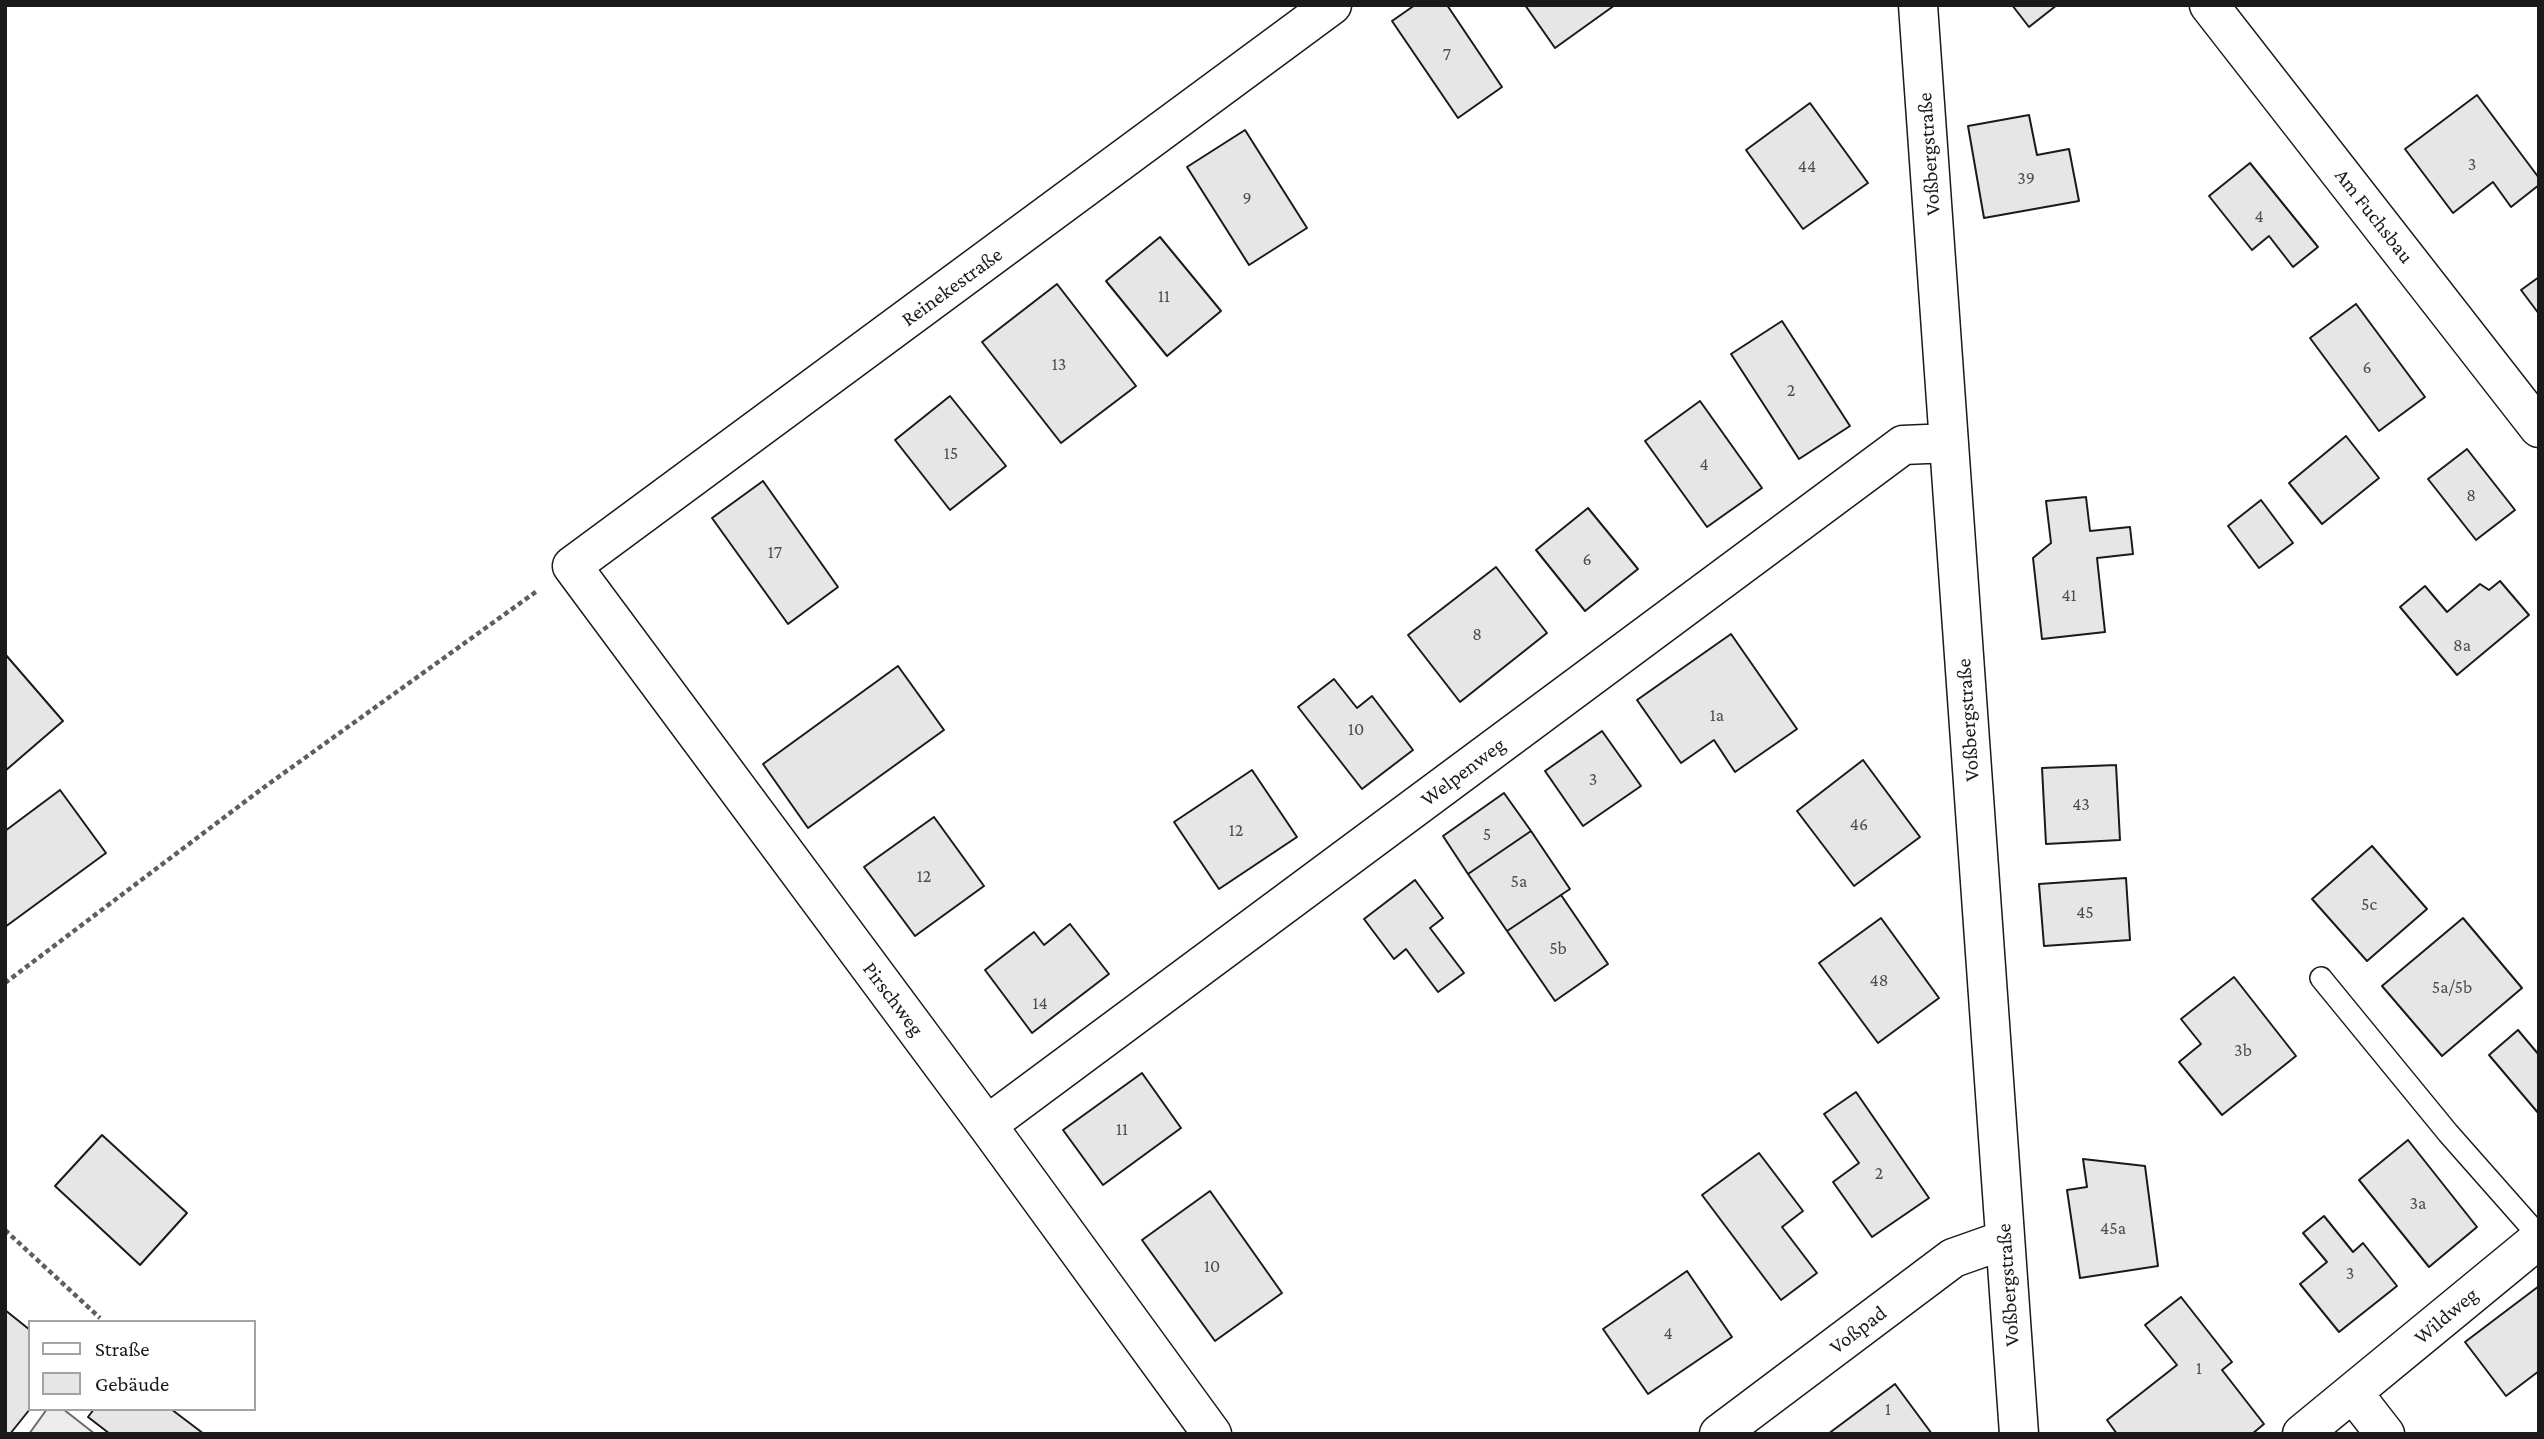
<!DOCTYPE html>
<meta charset="utf-8">
<style>
body{margin:0}
#map{position:relative;width:2544px;height:1439px;overflow:hidden;background:#fff;font-family:"Crimson Pro",serif}
canvas{display:block}
.frame{position:absolute;inset:0;border:7px solid #1a1a1a;pointer-events:none}
.legend{position:absolute;left:28px;top:1320px;width:228px;height:91px;box-sizing:border-box;background:#fff;border:2px solid #a3a3a3;margin:0;padding:9px 12px;list-style:none;font-size:21px;color:#1a1a1a}
.legend li{display:flex;align-items:center;gap:14px;height:35px}
.legend b{width:35px;border:2px solid #a3a3a3}
</style>
<div id="map">
<canvas width="2544" height="1439"></canvas>
<div class="frame"></div>
<ul class="legend">
<li><b style="height:9px;background:#fff"></b>Straße</li>
<li><b style="height:19px;background:#e6e6e6"></b>Gebäude</li>
</ul>
</div>
<script>
const c = document.querySelector('canvas').getContext('2d');
c.lineJoin = 'round';
function paint(path, color) { c.fillStyle = color; c.fill(path, 'evenodd'); }
const poly = rows => new Path2D(rows.map(r => 'M' + r).join(''));
function stroke(path, color, width, dash) { c.strokeStyle = color; c.lineWidth = width; c.lineCap = dash ? 'butt' : 'round'; c.setLineDash(dash || []); c.stroke(path); }
function write(font, color, halo, rows, align = 'center') {
  c.font = font + ' "Crimson Pro",serif'; c.lineWidth = 5; c.setLineDash([]); c.textBaseline = 'middle'; c.strokeStyle = halo; c.fillStyle = color; for (const [text, x, y, turn = 0] of rows) {
    c.save(); c.translate(x, y); c.rotate((+turn || 0) * Math.PI / 180); c.textAlign = isNaN(turn) ? turn : align; if (halo) c.strokeText(text, 0, 0); c.fillText(text, 0, 0); c.restore();
  }
}
const built = poly([
 [47,1409,63,1409,95,1434,29,1434,47,1409]
]);
paint(built, '#ededed');
stroke(built, '#6a6a6a', 2);
const building = poly([
 [1415,5,1447,5,1502,87,1458,118,1392,21,1415,5],
 [1525,5,1615,5,1555,48,1525,5],
 [2012,5,2057,5,2029,27,2012,5],
 [2477,95,2539,178,2539,185,2511,207,2493,182,2453,213,2405,149,2477,95],
 [1810,103,1868,183,1803,229,1746,150,1810,103],
 [2029,115,2037,155,2069,149,2079,201,1984,218,1968,126,2029,115],
 [1245,130,1307,228,1249,265,1187,167,1245,130],
 [2250,163,2318,247,2293,267,2269,236,2252,250,2209,196,2250,163],
 [1160,237,1221,311,1167,356,1106,281,1160,237],
 [2539,277,2539,314,2521,290,2539,277],
 [1057,284,1136,386,1061,443,982,342,1057,284],
 [2356,304,2425,397,2379,431,2310,338,2356,304],
 [1782,321,1850,426,1799,459,1731,354,1782,321],
 [950,396,1006,466,950,510,895,440,950,396],
 [1700,401,1762,488,1707,527,1645,441,1700,401],
 [2346,436,2379,478,2322,524,2289,483,2346,436],
 [2467,449,2515,510,2476,540,2428,479,2467,449],
 [763,481,838,587,788,624,712,518,763,481],
 [2086,497,2090,531,2130,527,2133,554,2097,558,2105,632,2042,639,2033,558,2051,543,2046,501,2086,497],
 [2261,500,2293,543,2259,568,2228,526,2261,500],
 [1588,508,1638,569,1585,611,1536,550,1588,508],
 [1496,567,1547,633,1460,702,1408,635,1496,567],
 [2500,581,2529,615,2457,675,2400,607,2425,586,2447,612,2480,584,2489,590,2500,581],
 [1731,634,1797,729,1735,772,1714,740,1681,763,1637,700,1731,634],
 [5,654,63,721,5,771,5,654],
 [898,666,944,730,808,828,763,764,898,666],
 [1334,679,1357,708,1372,696,1413,750,1362,789,1298,707,1334,679],
 [1602,731,1641,786,1583,826,1545,771,1602,731],
 [1863,760,1920,837,1854,886,1797,811,1863,760],
 [2116,765,2120,840,2046,844,2042,768,2116,765],
 [1252,770,1297,837,1219,889,1174,822,1252,770],
 [60,790,106,853,5,927,5,831,60,790],
 [1504,793,1531,831,1468,874,1443,836,1504,793],
 [934,817,984,886,915,936,864,867,934,817],
 [1531,831,1570,889,1507,931,1468,874,1531,831],
 [2372,846,2427,909,2367,961,2312,899,2372,846],
 [2126,878,2130,940,2044,946,2039,884,2126,878],
 [1415,880,1443,918,1430,928,1464,973,1438,992,1406,949,1394,959,1364,919,1415,880],
 [1561,895,1608,964,1555,1001,1507,931,1561,895],
 [1881,918,1939,998,1878,1043,1819,963,1881,918],
 [2463,918,2522,988,2442,1056,2382,986,2463,918],
 [1070,924,1109,974,1032,1033,985,970,1034,932,1044,945,1070,924],
 [2234,977,2296,1056,2222,1115,2179,1062,2201,1044,2181,1019,2234,977],
 [2518,1030,2539,1055,2539,1114,2489,1055,2518,1030],
 [1142,1073,1181,1128,1103,1185,1063,1130,1142,1073],
 [1856,1092,1929,1198,1872,1237,1833,1182,1859,1163,1824,1114,1856,1092],
 [102,1135,187,1213,140,1265,55,1186,102,1135],
 [2408,1140,2477,1227,2429,1267,2359,1180,2408,1140],
 [1759,1153,1803,1211,1782,1227,1817,1273,1781,1300,1702,1195,1759,1153],
 [2083,1159,2145,1166,2158,1266,2080,1278,2067,1190,2087,1187,2083,1159],
 [1210,1191,1282,1293,1215,1341,1142,1240,1210,1191],
 [2324,1216,2353,1252,2363,1243,2397,1286,2339,1332,2300,1284,2327,1262,2303,1233,2324,1216],
 [1687,1271,1732,1337,1648,1394,1603,1329,1687,1271],
 [2539,1286,2539,1371,2506,1396,2465,1342,2539,1286],
 [2181,1297,2232,1362,2222,1370,2264,1424,2252,1434,2117,1434,2107,1420,2177,1365,2145,1325,2181,1297],
 [5,1310,30,1330,30,1409,10,1434,5,1434,5,1310],
 [1895,1384,1932,1434,1828,1434,1895,1384],
 [94,1409,171,1409,204,1434,110,1434,88,1417,94,1409]
]);
paint(building, '#e6e6e6');
stroke(building, '#1a1a1a', 2);
const lane = poly([
 [2321,978,2448,1133,2539,1236]
]);
const street = poly([
 [1918,5,2019,1434],
 [2209,5,2539,428],
 [987,1125,1903,445,1949,443],
 [2353,1393,2385,1434],
 [1212,1434,987,1125,572,566,1332,5],
 [1719,1434,1953,1258,2004,1240],
 [2302,1434,2539,1239]
]);
stroke(lane, '#1a1a1a', 24);
stroke(street, '#1a1a1a', 41);
stroke(poly([
 [5,983,263,788,537,591],
 [5,1230,100,1318]
]), '#5f5f5f', 4.5, [5, 3.5]);
stroke(lane, '#fff', 21);
stroke(street, '#fff', 38);
write('18px', '#4d4d4d', null, [
 ["7",1447,54],
 ["3",2472,164],
 ["44",1807,166],
 ["39",2026,178],
 ["9",1247,198],
 ["4",2259,216],
 ["11",1164,296],
 ["13",1059,364],
 ["6",2367,367],
 ["2",1791,390],
 ["15",951,453],
 ["4",1704,464],
 ["8",2471,495],
 ["17",775,552],
 ["6",1587,559],
 ["41",2069,595],
 ["8",1477,634],
 ["8a",2462,645],
 ["1a",1717,715],
 ["10",1356,729],
 ["3",1593,779],
 ["43",2081,804],
 ["46",1859,824],
 ["12",1236,830],
 ["5",1487,834],
 ["12",924,876],
 ["5a",1519,881],
 ["5c",2369,904],
 ["45",2085,912],
 ["5b",1558,948],
 ["48",1879,980],
 ["5a/5b",2452,987],
 ["14",1040,1003],
 ["3b",2243,1050],
 ["11",1122,1129],
 ["2",1879,1173],
 ["3a",2418,1203],
 ["45a",2113,1228],
 ["10",1212,1266],
 ["3",2350,1273],
 ["4",1668,1333],
 ["1",2199,1368],
 ["1",1888,1409]
]);
write('21px', '#1a1a1a', '#fff', [
 ["Voßbergstraße",1929,154,-94],
 ["Am Fuchsbau",2374,216,52],
 ["Reinekestraße",952,287,-36],
 ["Voßbergstraße",1968,720,-94],
 ["Welpenweg",1463,772,-37],
 ["Pirschweg",893,999,53],
 ["Voßbergstraße",2008,1285,-94],
 ["Wildweg",2446,1316,-40],
 ["Voßpad",1858,1330,-37]
]);
</script>
